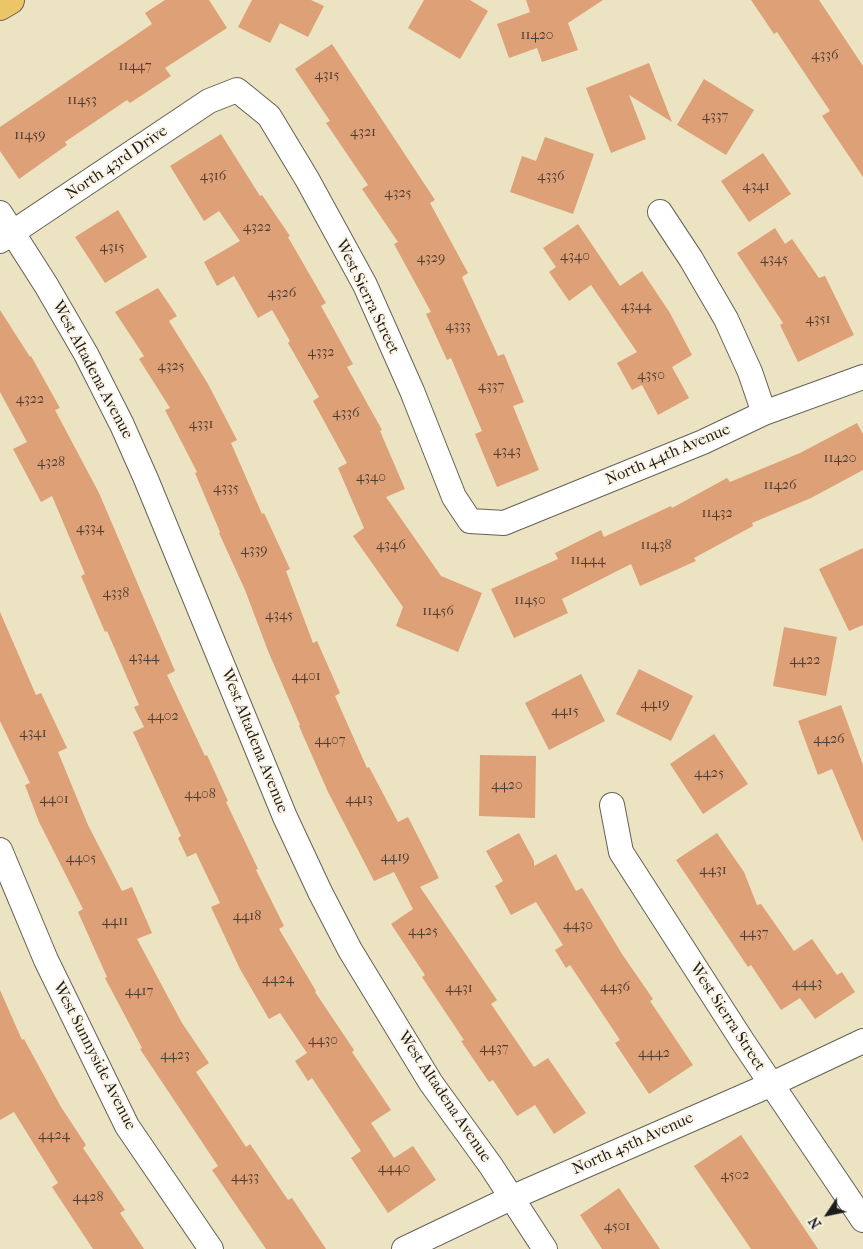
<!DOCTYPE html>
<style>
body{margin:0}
#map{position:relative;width:863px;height:1249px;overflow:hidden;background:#ebe3c1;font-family:"IM FELL French Canon",serif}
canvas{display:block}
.north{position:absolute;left:803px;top:1189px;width:50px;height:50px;-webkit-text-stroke:4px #fcf5e5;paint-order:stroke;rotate:236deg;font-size:14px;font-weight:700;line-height:20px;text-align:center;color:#1c1c1c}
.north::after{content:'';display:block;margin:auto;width:18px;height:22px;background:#1c1c1c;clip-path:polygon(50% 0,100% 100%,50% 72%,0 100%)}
</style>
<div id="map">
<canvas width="863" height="1249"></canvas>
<div class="north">N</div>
</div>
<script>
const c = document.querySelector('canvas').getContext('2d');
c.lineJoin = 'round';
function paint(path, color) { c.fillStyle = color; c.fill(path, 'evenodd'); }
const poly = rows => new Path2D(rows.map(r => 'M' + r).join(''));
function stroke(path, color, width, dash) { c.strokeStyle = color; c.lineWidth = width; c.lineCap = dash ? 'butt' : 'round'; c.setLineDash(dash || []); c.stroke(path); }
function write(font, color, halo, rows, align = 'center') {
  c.font = font + ' "IM FELL French Canon",serif'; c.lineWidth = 4; c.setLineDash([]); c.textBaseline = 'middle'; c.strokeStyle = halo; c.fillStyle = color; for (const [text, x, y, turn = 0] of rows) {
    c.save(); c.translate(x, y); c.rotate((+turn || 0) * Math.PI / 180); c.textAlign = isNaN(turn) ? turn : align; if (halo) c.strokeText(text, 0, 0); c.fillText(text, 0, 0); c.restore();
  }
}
paint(poly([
 [165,0,209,0,227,28,165,68,171,76,130,103,127,100,65,142,67,145,19,179,0,151,0,127,152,24,145,13],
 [252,0,311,0,324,6,308,37,280,23,270,43,238,27],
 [424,0,470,0,488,11,460,59,408,28],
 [526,0,603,0,568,23,578,50,542,62,537,48,509,58,497,24,530,12],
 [751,0,819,0,863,66,863,177,822,116,830,111,777,32,774,34],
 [332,44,435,200,430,203,468,273,462,277,498,356,504,354,524,402,513,406,539,470,497,487,475,434,482,431,451,358,447,360,426,314,431,312,394,244,398,242,362,189,368,185,326,123,330,121,295,69],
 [649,63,672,122,629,95,646,139,611,153,586,88],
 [704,79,754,110,726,155,677,125],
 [221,134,260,196,262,195,290,236,288,237,326,303,321,306,353,364,347,367,382,430,380,431,405,489,386,497,441,576,482,593,458,652,396,626,403,607,353,536,364,528,338,468,347,463,313,401,319,397,288,343,290,341,272,310,258,318,234,276,217,286,204,262,240,241,219,211,204,221,170,166],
 [545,137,594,154,573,214,510,192,522,156,536,161],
 [763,153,791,194,749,222,721,181],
 [118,210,147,257,105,283,75,237],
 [578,224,620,286,642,271,670,313,692,355,672,367,689,398,658,415,642,385,632,390,617,363,637,352,591,285,569,301,549,272,556,267,543,248],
 [775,228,785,244,792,239,819,278,825,276,854,335,798,362,780,325,783,323,737,253],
 [158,288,177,316,169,321,208,384,237,440,231,443,262,514,264,513,290,569,286,571,313,643,317,641,340,693,335,696,367,768,369,767,398,822,408,817,439,878,420,887,497,1000,491,1004,534,1067,548,1058,586,1113,554,1134,535,1105,517,1116,493,1080,489,1082,461,1041,464,1040,422,977,425,975,391,924,413,909,394,872,374,881,328,792,299,726,300,725,268,651,245,590,219,533,220,532,195,473,197,472,165,410,170,408,139,359,144,356,115,312],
 [0,310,30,357,31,356,60,408,55,410,99,493,175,671,167,675,205,756,207,755,228,801,226,802,258,869,256,870,284,926,279,929,316,991,315,992,354,1050,352,1052,391,1110,371,1123,394,1158,413,1146,436,1180,388,1213,351,1158,361,1151,312,1078,308,1081,295,1061,307,1053,280,1013,269,1019,240,969,211,907,220,903,196,853,187,857,178,838,181,836,133,732,144,727,134,707,139,705,107,631,105,632,81,576,85,574,52,496,41,502,13,449,27,442,0,392],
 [857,423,863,434,863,470,811,498,752,523,753,526,694,558,696,561,640,586,631,564,562,599,568,613,514,638,491,589,558,559,555,553,601,530,604,537,671,506,672,508,727,478,730,482,800,453],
 [863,548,863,625,849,631,819,569],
 [0,612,36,695,41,693,67,748,58,752,88,825,122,891,132,887,152,933,137,939,182,1023,209,1063,196,1072,246,1147,250,1144,288,1200,292,1198,326,1249,266,1249,212,1170,218,1166,140,1049,142,1048,105,978,107,977,78,912,83,909,39,822,25,785,30,783,0,721],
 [784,627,837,637,826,696,773,686],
 [639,669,693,696,671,741,616,714],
 [581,674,605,721,549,750,525,703],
 [841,705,863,765,863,843,832,769,818,775,798,721],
 [714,734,748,784,703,814,670,764],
 [480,755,536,756,535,818,479,816],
 [519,833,534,861,534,866,556,854,576,891,582,888,622,954,653,999,650,1001,693,1065,649,1094,615,1043,620,1040,570,965,566,968,555,950,563,945,536,902,511,915,495,886,503,881,486,851],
 [717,833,744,872,757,905,761,904,794,951,812,939,837,975,842,972,855,992,815,1019,800,998,781,1010,751,965,748,967,676,860],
 [0,990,22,1040,24,1039,61,1107,86,1145,83,1148,125,1210,120,1213,144,1249,93,1249,52,1187,58,1183,14,1112,0,1120],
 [741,1135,786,1201,818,1249,751,1249,694,1166],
 [619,1188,660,1249,602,1249,580,1215]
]), '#dea077');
const minor = poly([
 [660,212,691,259,726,319,750,372,764,413],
 [0,213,46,285,86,354,122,425,146,479,285,817,320,892,350,950,431,1083,491,1166,545,1249],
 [0,241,209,101,237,90,269,116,307,179,365,285,412,391,454,497,470,521,504,523,703,442,764,413,863,377],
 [612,805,621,852,743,1042,863,1220],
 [0,850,46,960,127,1126,211,1249],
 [404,1249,511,1198,772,1084,863,1041]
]);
const major = poly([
 [0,6,10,0]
]);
stroke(minor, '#646256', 26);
stroke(major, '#646256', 30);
stroke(minor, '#fff', 24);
stroke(major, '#edc569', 28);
write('14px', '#4c3d33', null, [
 ["11420",537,36],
 ["4336",825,56],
 ["11447",135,67],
 ["4315",327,76],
 ["11453",82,101],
 ["4337",715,117],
 ["4321",363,133],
 ["11459",30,136],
 ["4316",213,177],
 ["4336",551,177],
 ["4341",756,187],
 ["4325",398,194],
 ["4322",257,228],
 ["4315",112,248],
 ["4340",575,257],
 ["4329",431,259],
 ["4345",774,260],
 ["4326",282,294],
 ["4344",636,307],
 ["4351",818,320],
 ["4333",458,327],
 ["4332",321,353],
 ["4325",171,367],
 ["4350",651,376],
 ["4337",491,387],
 ["4322",30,400],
 ["4336",346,414],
 ["4331",201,425],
 ["4343",507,452],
 ["11420",840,459],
 ["4328",51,463],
 ["4340",371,478],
 ["11426",780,486],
 ["4335",226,489],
 ["11432",717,514],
 ["4334",90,529],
 ["4346",391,546],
 ["11438",656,546],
 ["4339",254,551],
 ["11444",588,561],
 ["4338",116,594],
 ["11450",530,601],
 ["11456",438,612],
 ["4345",279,616],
 ["4344",144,658],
 ["4422",805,661],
 ["4401",306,677],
 ["4419",655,705],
 ["4415",565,712],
 ["4402",163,717],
 ["4341",33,734],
 ["4426",829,740],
 ["4407",330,741],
 ["4425",709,774],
 ["4420",507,786],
 ["4408",200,795],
 ["4401",54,800],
 ["4413",359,800],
 ["4419",395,858],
 ["4405",81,859],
 ["4431",713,871],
 ["4418",247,917],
 ["4411",115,922],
 ["4430",578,926],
 ["4425",423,932],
 ["4437",754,934],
 ["4424",278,980],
 ["4443",807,984],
 ["4436",615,988],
 ["4431",459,989],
 ["4417",139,992],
 ["4430",323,1041],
 ["4437",494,1049],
 ["4442",654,1054],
 ["4423",175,1056],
 ["4424",54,1136],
 ["4440",394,1169],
 ["4502",735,1176],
 ["4433",245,1178],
 ["4428",88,1198],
 ["4501",617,1227]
]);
write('16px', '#1c1c1c', '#fcf5e5', [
 ["North 43rd Drive",117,163,-34],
 ["West Sierra Street",367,297,64],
 ["West Altadena Avenue",92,370,62],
 ["North 44th Avenue",668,455,-23],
 ["West Altadena Avenue",254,741,68],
 ["West Sierra Street",727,1017,57],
 ["West Sunnyside Avenue",94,1056,63],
 ["West Altadena Avenue",444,1097,56],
 ["North 45th Avenue",633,1144,-24]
]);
</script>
